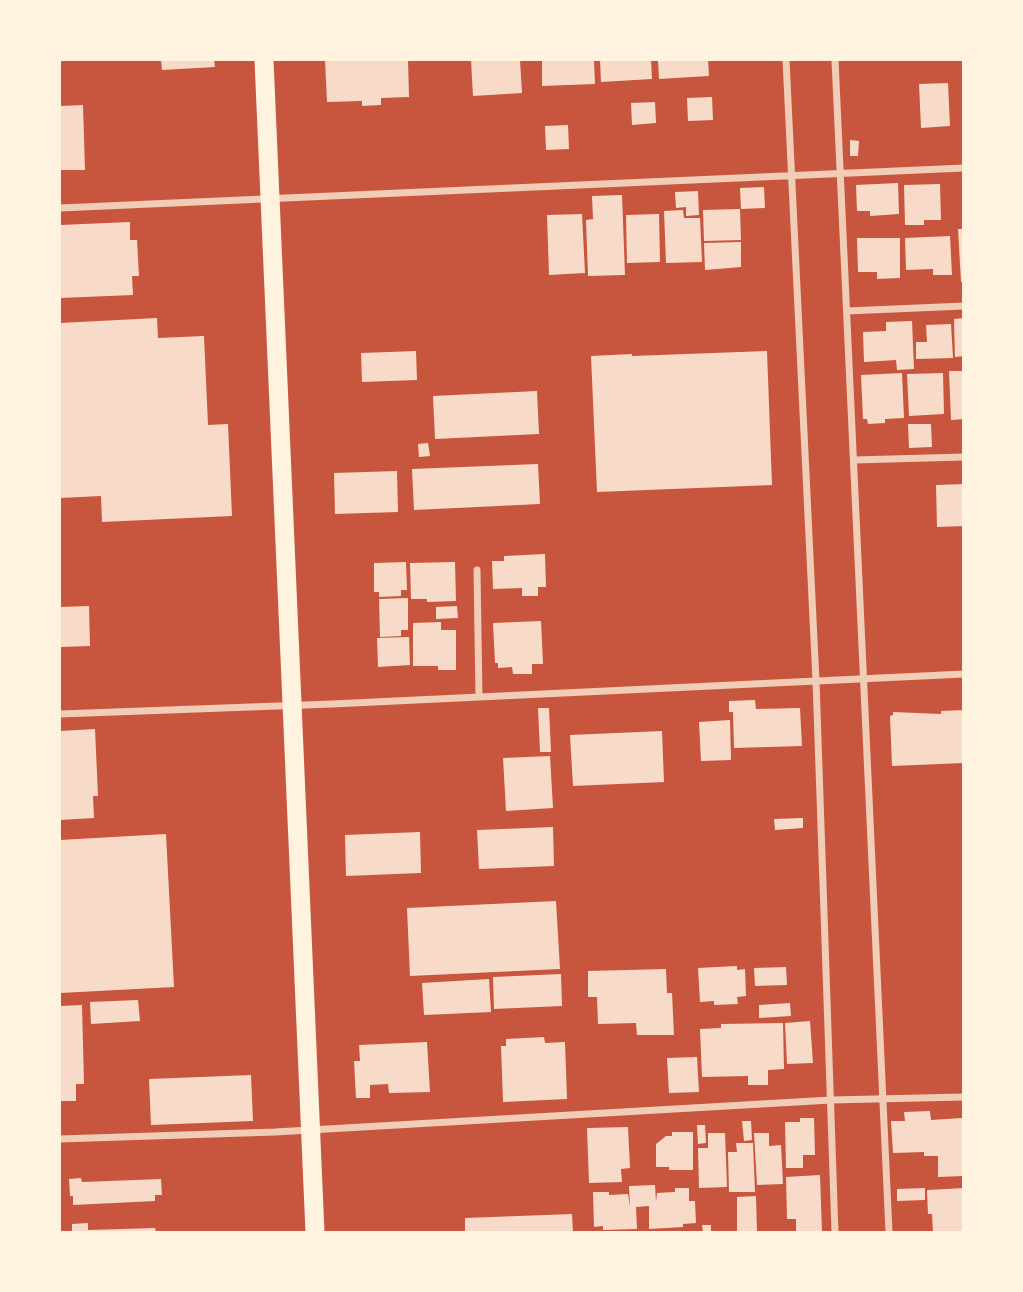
<!DOCTYPE html>
<style>
body{margin:0}
#map{position:relative;width:1023px;height:1292px;overflow:hidden;background:#c8553d;font-family:Karla,sans-serif}
canvas{display:block}
.frame{position:absolute;inset:0;border:61px solid #fff3e0;pointer-events:none}
</style>
<div id="map">
<canvas width="1023" height="1292"></canvas>
<div class="frame"></div>
</div>
<script>
const c = document.querySelector('canvas').getContext('2d');
c.lineJoin = 'round';
function paint(path, color) { c.fillStyle = color; c.fill(path, 'evenodd'); }
const poly = rows => new Path2D(rows.map(r => 'M' + r).join(''));
function stroke(path, color, width, dash) { c.strokeStyle = color; c.lineWidth = width; c.lineCap = dash ? 'butt' : 'round'; c.setLineDash(dash || []); c.stroke(path); }
paint(poly([
 [161,60,214,60,215,67,162,70],
 [325,60,408,60,409,97,381,98,381,105,362,106,362,101,327,102],
 [471,60,520,60,522,93,473,96],
 [542,60,594,60,595,84,542,86],
 [600,60,651,60,652,79,601,82],
 [658,60,708,60,709,76,659,79],
 [948,83,950,126,921,128,919,84],
 [712,97,713,120,688,121,687,98],
 [655,102,656,123,632,125,631,103],
 [83,105,85,170,60,170,60,106],
 [568,125,569,149,546,150,545,126],
 [850,140,859,141,858,156,850,156],
 [898,183,899,214,870,216,870,211,857,211,856,185],
 [940,184,941,220,924,220,924,225,905,225,904,185],
 [764,187,765,208,741,209,740,188],
 [698,191,699,215,686,216,686,207,676,208,675,192],
 [622,195,625,275,588,276,586,220,593,219,592,196],
 [740,209,741,240,704,241,703,210],
 [683,210,684,218,700,218,702,262,666,263,664,211],
 [582,214,585,273,549,275,547,215],
 [659,214,660,262,627,263,626,215],
 [130,222,130,240,137,240,139,276,132,276,133,295,60,298,60,225],
 [958,229,964,229,964,282,961,282],
 [950,236,952,275,933,275,933,269,906,270,905,238],
 [857,238,900,238,900,278,877,279,877,272,858,272],
 [741,242,741,267,705,270,704,243],
 [157,318,158,338,204,336,208,425,228,424,232,516,102,522,101,496,60,498,60,323],
 [964,318,964,356,955,357,954,319],
 [912,321,914,369,897,370,896,360,864,362,863,332,886,331,886,322],
 [951,324,953,358,916,359,916,342,927,342,926,325],
 [416,351,417,380,362,382,361,353],
 [767,351,772,485,597,492,591,356,632,354,632,356],
 [949,371,964,371,964,419,951,420],
 [902,373,904,418,885,419,885,423,868,424,867,419,863,419,861,375],
 [943,373,944,414,909,416,907,374],
 [537,391,539,434,435,439,433,396],
 [908,424,931,424,932,447,909,448],
 [428,443,430,456,419,457,418,444],
 [538,464,540,504,414,510,412,469],
 [397,471,398,512,335,514,334,473],
 [964,484,964,526,937,527,936,485],
 [545,554,546,587,538,587,538,596,522,596,522,588,493,589,492,561,504,561,504,556],
 [406,562,407,590,401,590,401,596,379,597,379,592,374,592,374,563],
 [455,562,456,601,427,602,427,599,411,599,410,563],
 [408,598,408,630,401,630,401,636,380,637,379,599],
 [89,606,90,646,60,647,60,607],
 [457,606,458,618,436,619,436,607],
 [541,621,543,664,532,664,532,674,513,674,512,667,498,668,498,663,495,663,493,623],
 [441,622,441,630,456,630,456,670,438,670,438,666,413,666,413,623],
 [409,637,410,665,378,667,377,638],
 [755,700,756,709,800,708,802,746,734,748,733,712,729,712,729,701],
 [538,708,549,708,551,752,540,752],
 [964,710,964,763,892,766,890,716,893,715,893,712,941,714,941,711],
 [730,720,731,760,701,761,699,722],
 [95,729,98,796,93,796,94,818,60,820,60,731],
 [662,731,664,782,573,786,570,735],
 [550,756,553,808,506,811,503,758],
 [803,818,803,828,775,830,774,819],
 [553,827,554,866,479,869,477,830],
 [420,832,421,873,346,876,345,835],
 [166,834,174,987,60,993,60,840],
 [556,901,560,969,410,976,407,908],
 [737,966,737,970,745,969,746,996,737,997,738,1004,714,1005,714,1001,700,1002,698,968],
 [786,967,787,985,755,986,754,968],
 [666,969,667,993,672,993,674,1035,637,1035,636,1023,598,1024,597,997,588,997,588,971],
 [561,974,562,1006,494,1009,493,977],
 [489,979,491,1012,424,1015,422,983],
 [138,1000,140,1021,91,1024,90,1002],
 [790,1003,791,1016,759,1018,759,1005],
 [82,1005,84,1084,76,1084,76,1101,60,1101,60,1006],
 [810,1021,813,1063,787,1064,785,1023],
 [783,1023,784,1069,768,1070,768,1085,748,1085,748,1076,702,1077,700,1029,721,1028,721,1024],
 [544,1037,545,1043,565,1042,567,1099,503,1102,501,1046,506,1046,506,1039],
 [427,1042,430,1092,389,1093,388,1084,370,1085,370,1098,356,1098,354,1061,360,1061,359,1045],
 [697,1057,699,1092,669,1093,667,1058],
 [251,1075,253,1121,151,1125,149,1079],
 [930,1111,931,1120,962,1118,964,1176,938,1177,938,1156,924,1156,924,1152,893,1153,891,1121,905,1121,904,1112],
 [800,1118,814,1118,815,1155,803,1155,803,1168,786,1168,785,1122,800,1122],
 [742,1121,751,1121,752,1140,744,1141],
 [697,1125,705,1125,706,1143,698,1144],
 [628,1127,630,1168,621,1169,622,1182,589,1183,587,1128],
 [672,1132,693,1132,693,1170,669,1170,669,1167,656,1167,656,1144,666,1136,672,1136],
 [708,1133,725,1133,727,1187,699,1188,698,1148,708,1148],
 [754,1133,769,1133,769,1146,781,1145,783,1184,757,1185],
 [736,1143,753,1143,755,1192,729,1192,728,1152,737,1152],
 [820,1175,822,1232,796,1232,796,1219,787,1219,786,1177],
 [81,1178,82,1182,161,1179,162,1195,155,1195,155,1201,73,1205,73,1196,70,1196,69,1179],
 [655,1185,656,1202,657,1193,675,1192,675,1188,689,1188,689,1201,695,1201,696,1223,683,1224,683,1227,649,1229,649,1206,636,1207,637,1229,603,1230,603,1226,594,1227,593,1192,609,1192,609,1195,628,1194,630,1207,629,1186],
 [925,1188,925,1200,897,1201,897,1189],
 [964,1188,964,1232,933,1232,932,1214,928,1214,927,1190],
 [756,1196,757,1232,737,1232,737,1197],
 [572,1214,573,1232,465,1232,465,1218],
 [88,1223,88,1230,155,1228,156,1232,72,1232,72,1224],
 [702,1225,711,1225,711,1232,703,1232]
]), '#f7dbc8');
stroke(poly([
 [786,60,816,681,835,1232],
 [835,60,889,1232],
 [60,208,964,168],
 [847,311,964,306],
 [854,460,964,457],
 [477,570,479,697],
 [60,714,332,704,964,674],
 [60,1139,275,1132,831,1100,964,1097]
]), '#f1ccb7', 7);
stroke(poly([
 [264,60,315,1232]
]), '#fff3e0', 19);
</script>
